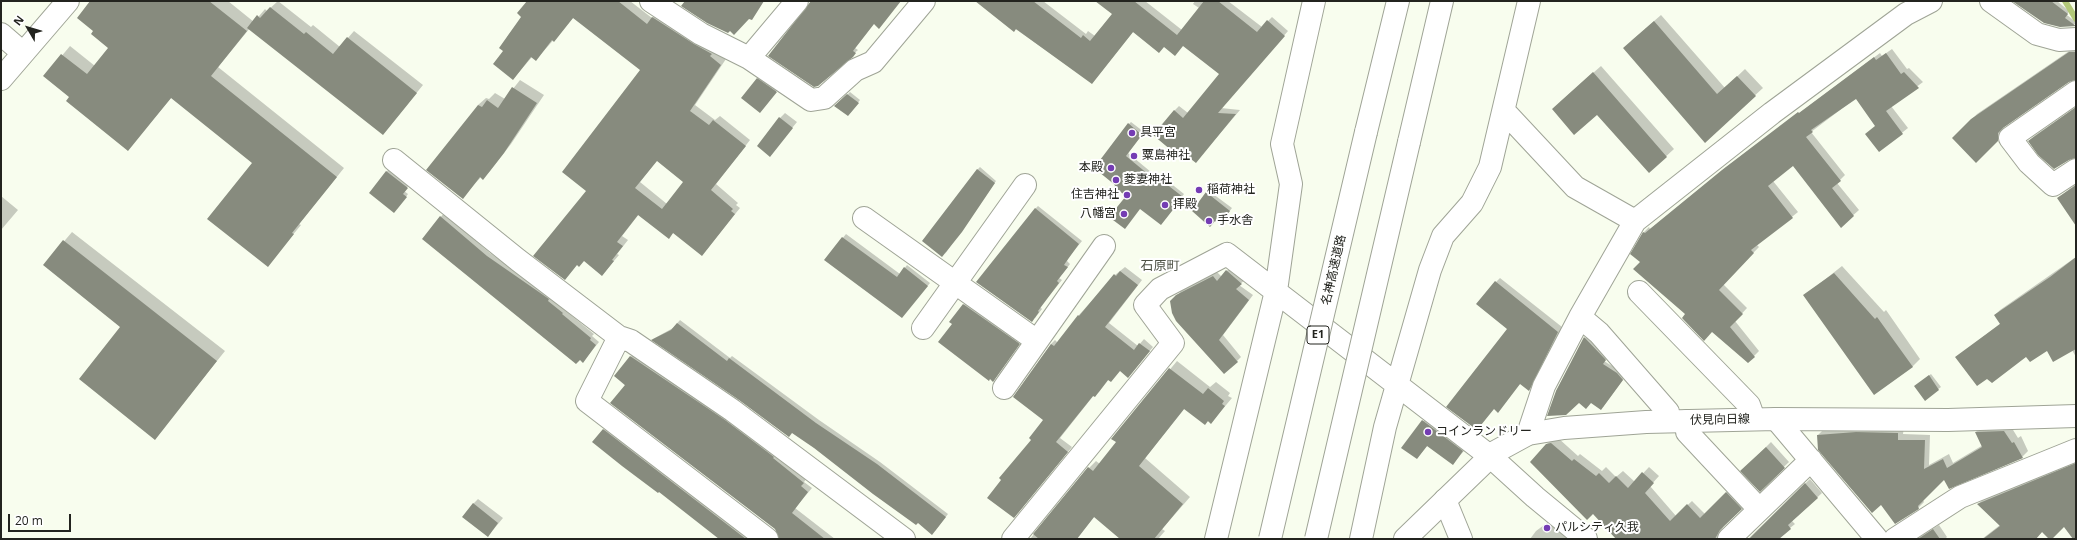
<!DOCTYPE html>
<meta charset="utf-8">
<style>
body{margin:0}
#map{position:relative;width:2077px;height:540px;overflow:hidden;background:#f8fdee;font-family:"Open Sans",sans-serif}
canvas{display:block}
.frame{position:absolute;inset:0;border:2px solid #23241f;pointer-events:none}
.north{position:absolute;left:8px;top:8px;width:40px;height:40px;-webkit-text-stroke:3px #fff;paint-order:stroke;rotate:308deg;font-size:11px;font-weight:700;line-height:16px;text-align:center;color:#23241f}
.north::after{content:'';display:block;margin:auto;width:14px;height:18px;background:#23241f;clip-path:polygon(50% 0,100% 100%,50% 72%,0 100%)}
.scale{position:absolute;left:8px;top:514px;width:63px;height:18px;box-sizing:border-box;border:2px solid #23241f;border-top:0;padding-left:5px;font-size:12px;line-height:14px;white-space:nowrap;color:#23241f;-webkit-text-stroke:3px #fff;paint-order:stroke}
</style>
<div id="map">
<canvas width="2077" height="540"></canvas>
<div class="frame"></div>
<div class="north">N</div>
<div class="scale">20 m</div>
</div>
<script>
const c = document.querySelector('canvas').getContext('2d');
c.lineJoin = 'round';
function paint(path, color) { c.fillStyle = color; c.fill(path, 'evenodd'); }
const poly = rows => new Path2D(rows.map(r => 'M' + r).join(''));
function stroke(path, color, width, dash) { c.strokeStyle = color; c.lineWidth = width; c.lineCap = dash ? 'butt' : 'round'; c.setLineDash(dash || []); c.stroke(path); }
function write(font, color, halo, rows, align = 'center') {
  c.font = font + ' "Open Sans","Noto Sans JP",sans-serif'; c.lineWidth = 4; c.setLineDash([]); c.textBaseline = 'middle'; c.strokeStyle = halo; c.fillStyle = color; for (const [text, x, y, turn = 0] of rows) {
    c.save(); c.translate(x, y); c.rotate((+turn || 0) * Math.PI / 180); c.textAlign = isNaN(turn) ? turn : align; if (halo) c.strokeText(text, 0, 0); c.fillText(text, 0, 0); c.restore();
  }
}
paint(poly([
 [93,1,228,1,254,22,265,9,267,11,278,1,311,27,313,25,340,47,354,31,423,85,383,134,250,28,218,67,344,168,299,224,301,225,268,265,253,163,172,97,128,149,71,97,45,76,70,46,95,66,109,48,94,31],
 [528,1,630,1,652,18,658,12,726,59,695,105,715,120,720,116,750,140,716,184,738,203,736,205,740,208,707,249,674,232,669,237,639,214,622,236,628,240,617,254,619,255,602,275,587,190,642,70,574,17,541,54,532,57,513,79,505,51,508,38,507,37,523,16],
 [657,160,685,181,667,204,640,182],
 [819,1,901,1,874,23,855,48,858,50,818,85],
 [976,1,1043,1,1086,34,1088,31,1095,36,1113,13,1096,1,1145,1,1182,30,1199,8,1193,4,1195,1,1228,1,1262,27,1272,17,1288,31,1221,108,1240,110,1200,157,1174,111,1179,106,1188,113,1220,74,1183,45,1164,46,1133,32,1092,83],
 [2015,1,2057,1,2069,11,2067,15,2076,22,2076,24,2060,26],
 [1661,15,1725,88,1745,69,1763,88,1705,141,1631,41],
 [2075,47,2076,79,2068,81,2003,127,2003,134,1976,161,1954,138,1977,114],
 [1892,49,1907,69,1909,68,1923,82,1891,106,1908,128,1879,151,1876,126,1856,98,1811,132,1845,175,1837,183,1859,210,1841,226,1793,165,1773,181,1798,212,1757,245,1759,247,1723,284,1747,308,1735,321,1759,351,1748,362,1712,331,1686,314,1641,261,1632,254,1644,232,1649,227,1650,229,1729,165,1880,53,1882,56],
 [1601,66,1674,149,1649,172,1597,113,1560,102],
 [760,77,778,89,762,109,758,79],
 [520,80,544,95,511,144,490,171,483,178,481,177,462,198,478,105,486,98,489,99,495,93,505,99],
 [850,92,860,100,850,113,836,106],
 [2076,107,2076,157,2029,141,2034,136],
 [785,113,797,122,770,155,780,118],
 [1131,122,1144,132,1128,153,1157,177,1159,174,1184,194,1163,221,1128,196,1117,184,1129,124],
 [980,167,996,181,945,254,977,170],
 [389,169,409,185,404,191,408,194,397,209,386,172],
 [2076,184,2076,220,2058,198],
 [1209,191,1232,208,1222,221,1207,193],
 [1,196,18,210,1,230],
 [1038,206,1082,241,1068,258,1067,261,1070,264,1059,278,1062,280,1040,307,1042,309,1035,318,1035,209],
 [444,213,490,253,551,296,550,298,594,334,592,336,599,342,586,358,423,239],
 [72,232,225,351,155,438,122,327,44,265],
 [846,234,900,274,907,265,930,283,902,317,825,260],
 [2076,257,2076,357,2072,350,2047,349,2027,355,1957,357,2001,323,1995,315,2000,310],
 [1231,266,1246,279,1239,285,1253,295,1223,335,1241,357,1237,361,1177,296,1181,291,1217,272,1222,277],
 [1842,266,1884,312,1886,310,1920,359,1912,367,1804,296],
 [1125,267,1142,280,1109,323,1138,346,1144,339,1153,347,1132,372,1120,370,1109,379,1099,392,1094,395,1060,438,1072,447,1018,513,1032,440,1044,420,1014,396,1051,344,1055,340,1058,343,1079,315,1115,275],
 [1500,278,1562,327,1533,386,1529,390,1521,383,1494,408,1508,329,1496,282],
 [967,301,1022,340,993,380,951,321],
 [680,320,730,358,732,356,819,420,880,462,948,514,935,531,918,522,793,432,740,399,653,339,673,328],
 [1587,335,1608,357,1604,361,1620,371,1625,377,1603,407,1591,402,1579,402,1556,391],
 [635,352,807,478,804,482,812,488,795,508,835,539,780,539,775,528,615,376],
 [1177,361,1210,387,1216,382,1230,393,1228,396,1232,398,1211,423,1185,408,1145,458,1190,497,1162,529,1165,531,1158,539,1122,539,1095,516,1076,539,1030,539,1089,468,1096,461,1100,464,1117,442,1113,438],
 [1931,374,1941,387,1925,399,1918,384],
 [1428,415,1468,446,1453,464,1428,445,1417,458,1403,448],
 [2010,425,2018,438,2021,436,2028,451,2022,457,1944,479,1923,500,1924,502,1918,508,1881,503,1818,435,1824,429,1904,427,1903,434,1930,435,1929,465,1949,454,1953,463,1983,445,1976,432,1981,426],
 [608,426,756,539,722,539,604,430],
 [1557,437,1578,456,1580,454,1602,471,1606,467,1616,477,1623,471,1635,482,1649,467,1659,476,1650,486,1676,516,1692,501,1705,514,1731,488,1746,504,1724,525,1721,531,1722,539,1618,539,1547,444,1553,438],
 [1771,442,1789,462,1760,490,1742,471],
 [2073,462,2076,464,2076,535,2064,526,2043,531,2035,539,1982,539,2000,525,1978,504,1985,497],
 [1810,479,1822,493,1792,521,1795,524,1790,528,1777,539,1748,539],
 [478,499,503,518,493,530,473,504],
 [1555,517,1572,539,1530,539,1536,531],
 [1939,525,1947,537,1945,539,1916,539]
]), '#0003');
stroke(poly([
 [2065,1,2076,19]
]), '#b2c879', 6);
paint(poly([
 [90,1,209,1,247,31,211,76,337,177,292,233,294,234,268,267,207,219,252,163,171,98,128,151,66,101,69,97,43,76,61,54,87,74,108,48,91,34,93,31,77,18],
 [527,1,618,1,647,24,652,17,694,44,712,54,710,56,721,65,690,111,709,125,713,120,746,146,711,190,733,209,731,211,735,214,702,256,673,233,669,239,638,215,617,242,623,246,612,260,614,261,602,276,584,261,579,267,577,265,565,280,533,256,586,191,562,172,640,70,573,18,554,42,552,40,536,61,531,57,513,80,493,64,503,51,499,48,521,17,517,13],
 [657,161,683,182,662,209,635,188],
 [685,1,764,1,752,20,749,19,734,35,730,31,728,33,707,23,681,6],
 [811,1,901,1,879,29,874,24,853,51,856,53,853,57,818,86,814,87,768,56],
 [975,1,1033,1,1081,38,1083,35,1090,41,1112,14,1095,1,1134,1,1177,35,1204,1,1218,1,1257,32,1267,20,1285,36,1218,113,1236,114,1196,163,1182,152,1178,156,1153,135,1174,110,1183,118,1219,74,1183,46,1175,56,1164,47,1159,53,1133,32,1092,84,1016,29,1014,32],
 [2012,1,2051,1,2068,14,2065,18,2076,26,2060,27,2044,23],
 [270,7,304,34,306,32,333,54,347,37,417,93,383,135,247,28,257,15,260,18],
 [1654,21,1717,94,1737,76,1756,96,1705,143,1623,48],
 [2069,52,2076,52,2076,80,2069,82,2003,128,1998,133,1998,141,1976,163,1952,138,1971,119],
 [1886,53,1901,74,1904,72,1919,88,1886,111,1903,134,1879,152,1865,134,1875,126,1856,99,1811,130,1813,132,1806,137,1841,181,1832,188,1854,216,1841,228,1793,166,1768,186,1793,218,1751,250,1754,253,1719,290,1743,314,1730,327,1755,357,1748,363,1712,332,1704,341,1682,318,1685,314,1633,269,1640,262,1630,254,1643,232,1645,233,1722,170,1798,112,1799,113,1874,57,1876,60],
 [1593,72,1667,157,1649,173,1597,115,1574,135,1552,109],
 [757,78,777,92,760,113,741,98],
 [512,87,537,103,504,153,483,180,480,177,463,199,426,170,478,105,482,107,487,100,498,108],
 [847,94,859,103,848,116,834,106],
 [2076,107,2076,158,2069,160,2054,169,2038,155,2028,141],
 [779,117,793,128,770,157,757,146],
 [1128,123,1142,135,1126,156,1154,179,1156,176,1183,197,1161,225,1140,209,1125,229,1109,217,1126,196,1114,187,1115,185,1094,168],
 [977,169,995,183,962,232,942,257,922,241],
 [386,171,408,188,403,194,407,197,394,213,369,193],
 [2076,185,2076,226,2057,198],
 [1206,192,1230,211,1220,224,1215,221,1210,227,1192,211],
 [1035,208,1079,244,1066,262,1064,265,1068,267,1057,281,1059,283,1038,311,1039,312,1032,322,976,282],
 [440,216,487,256,549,299,548,301,563,313,562,314,591,338,590,340,596,345,583,363,580,360,576,364,422,239],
 [842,237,897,277,904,267,928,286,902,318,824,260],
 [63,240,217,361,155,440,79,379,120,327,43,265],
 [2076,257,2076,349,2053,362,2047,351,2030,362,2026,357,1992,383,1987,379,1977,386,1955,357,2000,324,1994,315,2050,277],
 [1226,270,1242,284,1236,289,1249,300,1219,340,1238,362,1224,374,1176,321,1172,313,1170,301,1176,295,1213,276,1217,281],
 [1120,271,1138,285,1105,327,1134,350,1139,343,1150,351,1128,378,1120,371,1111,382,1108,380,1095,397,1093,396,1056,442,1068,452,1014,518,987,498,1001,480,999,478,1031,440,1029,438,1043,420,1013,397,1051,344,1054,346,1078,315,1079,316,1114,274,1116,276],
 [1834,273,1875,319,1877,317,1913,367,1874,395,1803,295],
 [1495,281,1558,332,1529,391,1520,384,1498,413,1494,409,1477,430,1446,407,1507,329,1476,304],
 [963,304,1020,344,993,382,990,379,989,381,938,342,952,324,949,322],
 [677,323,727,361,729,358,816,423,877,464,946,517,932,535,918,523,916,525,873,494,814,448,792,433,789,437,739,400,651,340,671,330],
 [1584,337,1606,360,1603,364,1617,373,1623,380,1601,410,1591,403,1586,409,1579,403,1566,415,1547,416,1556,391],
 [630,356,725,420,774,457,773,458,804,483,801,486,808,492,792,513,825,539,779,539,775,529,610,403,625,385,614,376],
 [1169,368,1203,394,1208,388,1224,401,1222,404,1225,406,1211,424,1208,421,1205,425,1184,409,1139,466,1183,504,1154,539,1120,539,1094,517,1077,539,1039,539,1033,534,1088,467,1093,471,1116,442,1111,439],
 [1929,375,1939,390,1925,401,1914,386],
 [1422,420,1463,451,1453,465,1427,446,1417,459,1401,448],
 [603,429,746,539,719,539,659,492,658,493,622,466,592,442],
 [2004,431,2012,443,2014,442,2023,458,1949,489,1944,480,1918,506,1919,509,1895,524,1881,505,1872,513,1818,450,1817,435,1856,432,1898,433,1898,440,1925,440,1924,469,1943,459,1947,468,1982,447,1975,432],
 [1551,443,1572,461,1574,459,1596,476,1599,473,1609,483,1616,476,1628,488,1642,472,1654,483,1645,493,1670,521,1687,504,1700,518,1726,492,1742,509,1720,530,1715,539,1616,539,1593,514,1587,520,1530,462,1546,444],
 [1766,447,1785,468,1760,492,1740,471],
 [2076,463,2076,539,2073,539,2064,527,2052,539,2049,539,2042,532,2036,539,1983,539,2000,526,1977,504],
 [1805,483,1818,498,1788,525,1791,529,1779,539,1749,539],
 [473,503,498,523,488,537,462,517],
 [1933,529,1940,539,1918,539]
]), '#878b7e');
const minor = poly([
 [651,1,701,34,749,58,811,100,824,98,855,70,873,62,924,1],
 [1991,1,2037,34,2059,40,2076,39],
 [1,34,23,53],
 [749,58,797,1],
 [1,79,68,1],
 [2076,92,2010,138,2029,163,2053,185,2076,170],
 [1504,111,1575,187,1635,221],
 [394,160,518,260,619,337,631,341,732,410,904,539],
 [864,218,1037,341],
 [1639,292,1749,405,1754,419],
 [1580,317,1599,333,1668,412,1669,421],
 [923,328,1025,185],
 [619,337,587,401,767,539],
 [1004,388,1104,246],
 [1776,419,1877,539],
 [1687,421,1687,432,1759,509],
 [1528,434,1544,386,1580,317,1635,221,1772,113,1906,14,1931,1],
 [1445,500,1461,539],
 [1013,539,1173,343,1145,305,1160,289,1227,254,1491,457,1535,497,1586,539],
 [1216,539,1276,291,1291,184,1282,144,1314,1],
 [1361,539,1385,427,1430,270,1443,236,1472,203,1490,167,1529,1],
 [1729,539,1811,460],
 [1895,539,1960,497,2076,450]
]);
const major = poly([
 [1405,539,1495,452,1528,434,1564,428,1646,422,1776,419,1948,420,2076,416]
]);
const highway = poly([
 [1366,132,1398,1],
 [1409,142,1442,1]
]);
stroke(minor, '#9fa496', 24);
stroke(major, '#9fa496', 24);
stroke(highway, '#9fa496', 24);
stroke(minor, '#fff', 22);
stroke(major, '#fff', 22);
stroke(highway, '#fff', 22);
const highwayBridge = poly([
 [1270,539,1366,132],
 [1316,539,1409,142]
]);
stroke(highwayBridge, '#9fa496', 24, []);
stroke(highwayBridge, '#fff', 22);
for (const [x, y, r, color] of [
 [1132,133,4,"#743cb3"],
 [1134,156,4,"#743cb3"],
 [1111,168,4,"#743cb3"],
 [1116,180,4,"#743cb3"],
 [1199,190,4,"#743cb3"],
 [1127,195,4,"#743cb3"],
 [1165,205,4,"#743cb3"],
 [1124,214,4,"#743cb3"],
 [1209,221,4,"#743cb3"],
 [1428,432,4,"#743cb3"],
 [1547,528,4,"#743cb3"]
]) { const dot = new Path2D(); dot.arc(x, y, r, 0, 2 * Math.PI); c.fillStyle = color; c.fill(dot); stroke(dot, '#fff', 1.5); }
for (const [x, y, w] of [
 [1318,335,22]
]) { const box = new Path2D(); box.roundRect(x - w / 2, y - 9, w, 18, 3); c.fillStyle = '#fff'; c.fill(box); stroke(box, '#23241f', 1); }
write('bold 11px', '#23241f', null, [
 ["E1",1318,335]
]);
write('12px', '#23241f', '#fff', [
 ["具平宮",1140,133],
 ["粟島神社",1142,156],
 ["本殿",1103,168,"right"],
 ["菱妻神社",1124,180],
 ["稲荷神社",1207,190],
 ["住吉神社",1119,195,"right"],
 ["拝殿",1173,205],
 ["八幡宮",1116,214,"right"],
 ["手水舎",1217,221],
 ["コインランドリー",1436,432],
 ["パルシティ久我",1555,528]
], 'left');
write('12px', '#23241f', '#fff', [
 ["名神高速道路",1334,270,-77],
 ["伏見向日線",1720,420,-1]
]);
write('13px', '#4e5246', '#fff', [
 ["石原町",1160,266]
]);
</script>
